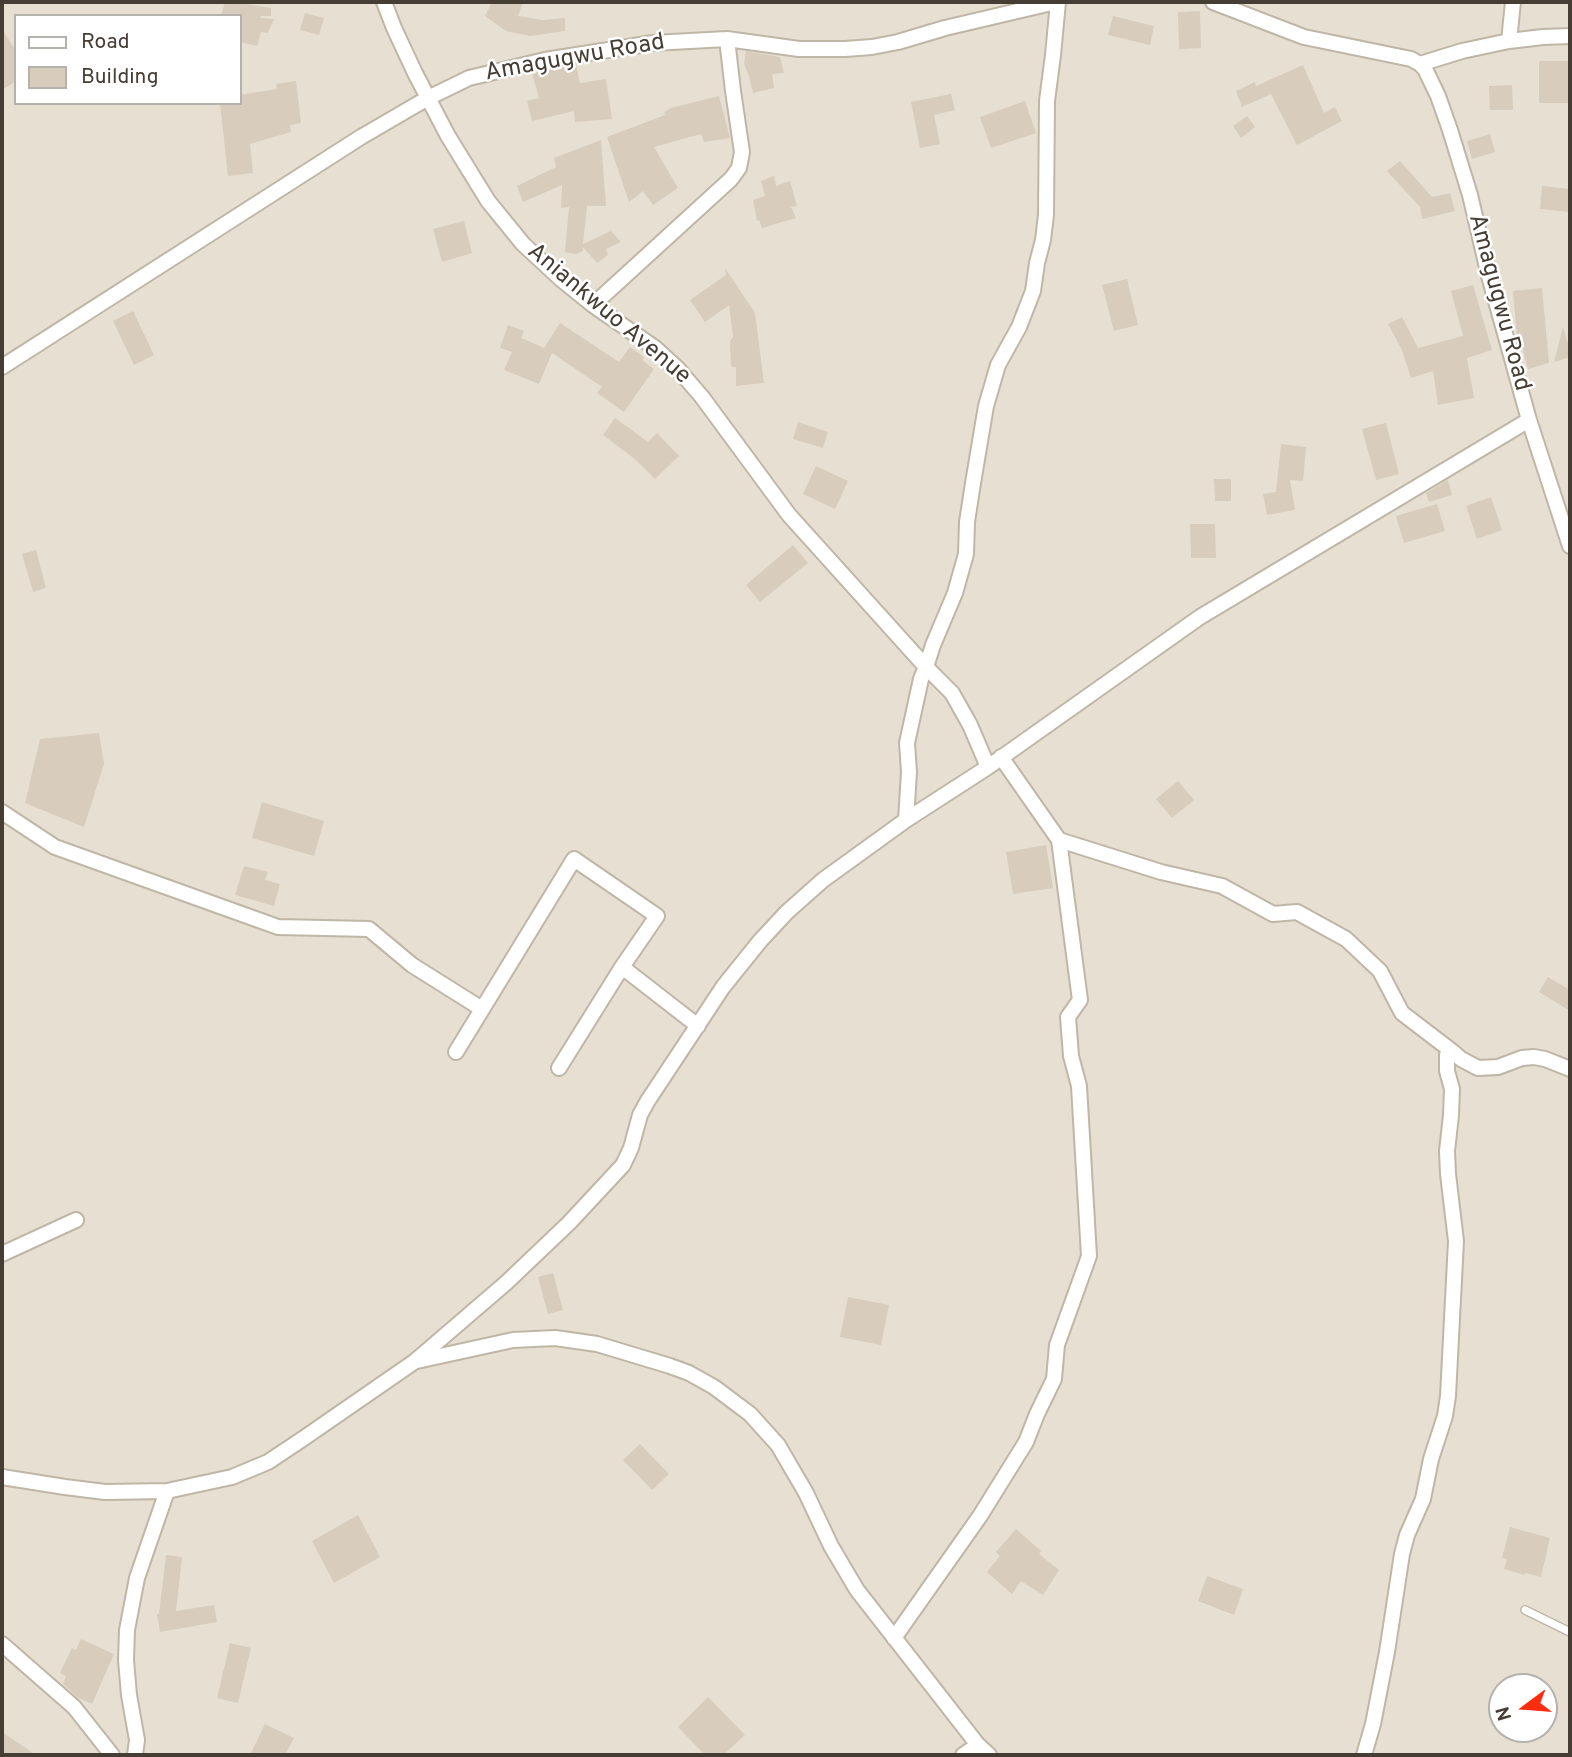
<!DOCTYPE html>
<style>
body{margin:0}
#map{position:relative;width:1572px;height:1757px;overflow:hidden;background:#f3eee4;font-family:Overpass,sans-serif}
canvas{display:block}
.frame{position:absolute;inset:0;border:4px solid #463e34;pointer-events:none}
.legend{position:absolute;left:14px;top:14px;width:228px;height:91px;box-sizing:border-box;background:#fff;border:2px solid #b5b2ae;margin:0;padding:9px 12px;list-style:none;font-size:21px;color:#463e34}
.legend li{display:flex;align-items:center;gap:14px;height:35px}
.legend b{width:35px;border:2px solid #b5b2ae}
.north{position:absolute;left:1488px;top:1673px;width:70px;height:70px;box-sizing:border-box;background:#fff;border:2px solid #b5b2ae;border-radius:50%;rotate:254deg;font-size:19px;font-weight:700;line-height:28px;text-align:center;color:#463e34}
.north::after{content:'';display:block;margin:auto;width:24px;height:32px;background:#ff2d0f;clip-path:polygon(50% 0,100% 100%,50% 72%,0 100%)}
</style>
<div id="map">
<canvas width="1572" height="1757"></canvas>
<div class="frame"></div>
<ul class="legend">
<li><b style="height:9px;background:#fff"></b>Road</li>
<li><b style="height:19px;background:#d8ccbc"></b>Building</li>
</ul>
<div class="north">N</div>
</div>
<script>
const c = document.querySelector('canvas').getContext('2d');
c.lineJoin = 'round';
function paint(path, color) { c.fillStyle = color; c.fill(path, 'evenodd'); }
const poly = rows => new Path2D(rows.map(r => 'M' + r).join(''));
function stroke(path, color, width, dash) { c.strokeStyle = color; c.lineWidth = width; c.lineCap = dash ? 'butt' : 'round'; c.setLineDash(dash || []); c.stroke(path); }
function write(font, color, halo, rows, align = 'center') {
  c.font = font + ' Overpass,sans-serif'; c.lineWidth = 5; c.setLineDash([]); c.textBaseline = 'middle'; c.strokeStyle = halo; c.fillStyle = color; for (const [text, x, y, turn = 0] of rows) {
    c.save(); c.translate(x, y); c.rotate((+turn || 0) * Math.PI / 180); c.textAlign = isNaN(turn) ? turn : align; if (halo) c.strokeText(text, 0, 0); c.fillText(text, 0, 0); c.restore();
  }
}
paint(poly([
 [2,2,1570,2,1570,1755,2,1755],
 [16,16,240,16,240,103,16,103],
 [1502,1687,1544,1687,1544,1729,1502,1729]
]), '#e7e0d2');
paint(poly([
 [225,2,234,2,271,8,271,16,261,16,260,18,274,19,268,33,261,32,257,46,240,42,240,16,221,16],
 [492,2,523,2,518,16,543,20,565,18,565,31,530,36,506,31,485,16],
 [1200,11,1201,48,1179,49,1178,12],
 [305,13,324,18,319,35,300,30],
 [1113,16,1154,26,1150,45,1108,35],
 [2,29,16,51,16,81,2,90],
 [746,51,780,57,784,73,772,74,774,88,753,93,749,76,744,64],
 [1539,61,1570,61,1570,103,1539,103],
 [576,65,580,83,606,79,612,119,575,122,574,111,532,121,527,101,539,98,532,73],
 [1303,65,1324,113,1335,107,1342,121,1297,145,1271,94,1242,107,1236,91,1255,82,1256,86],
 [296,81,301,123,290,125,291,132,250,144,253,173,228,176,220,103,240,103,240,95,277,89,276,84],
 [1512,85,1513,110,1490,110,1489,86],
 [951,94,955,110,934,115,940,144,920,148,911,102],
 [719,96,730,138,704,142,701,134,654,147,678,188,653,205,643,191,629,202,607,137,665,115,664,112,671,108],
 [1025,101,1036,133,991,148,980,117],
 [1247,116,1255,127,1241,138,1233,126],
 [1490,134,1495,152,1472,159,1467,141],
 [601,140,606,206,587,206,583,244,611,231,621,242,606,249,608,255,597,263,583,247,583,251,576,254,565,252,569,207,561,208,562,185,523,202,517,186,556,167,554,158],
 [1400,161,1432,197,1450,193,1455,211,1422,219,1420,207,1387,171],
 [774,176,776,186,790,181,797,206,791,207,796,218,762,228,759,220,757,221,753,200,765,196,761,181],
 [1542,186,1570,189,1570,212,1540,209],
 [464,221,472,253,442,262,433,229],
 [725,268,755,313,764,383,736,386,736,367,731,367,730,341,733,337,729,305,705,322,690,300,726,275],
 [1127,279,1138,325,1114,331,1102,285],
 [1473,285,1492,350,1467,358,1474,398,1438,405,1433,371,1411,378,1402,350,1388,324,1402,317,1418,348,1463,336,1451,291],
 [1542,288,1549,363,1528,369,1519,336,1517,336,1513,291],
 [133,311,154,355,134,365,113,321],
 [560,323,619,362,630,347,644,357,642,360,654,369,624,412,597,393,602,387,552,353,539,384,504,370,512,352,500,348,508,325,524,331,521,338,544,348],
 [1563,327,1570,351,1570,357,1554,362],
 [615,418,648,442,657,433,679,456,655,479,636,460,603,435],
 [798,422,828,432,823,448,793,439],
 [1386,423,1399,474,1376,480,1362,429],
 [1281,444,1306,447,1303,481,1290,480,1295,510,1267,515,1263,494,1276,492],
 [816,466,848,481,835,509,803,494],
 [1214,479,1231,479,1231,501,1215,501],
 [1448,480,1452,495,1429,502,1426,493],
 [1491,497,1502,530,1477,539,1466,506],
 [1437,504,1445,531,1404,543,1396,516],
 [1190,524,1215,524,1216,558,1191,558],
 [793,545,808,563,760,602,746,585],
 [36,550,46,588,33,592,22,554],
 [99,733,104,764,84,827,25,803,40,739],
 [1178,781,1194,800,1172,818,1156,799],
 [262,802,324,821,314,856,252,838],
 [1046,845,1053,888,1013,894,1006,852],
 [244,866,268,872,265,880,280,884,274,906,235,895],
 [1548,977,1570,990,1570,1011,1539,992],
 [553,1273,563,1310,548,1314,538,1277],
 [848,1297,889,1305,881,1345,840,1337],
 [640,1444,669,1474,652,1490,623,1460],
 [358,1515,380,1557,334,1583,312,1541],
 [1510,1527,1550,1538,1541,1577,1525,1573,1525,1575,1504,1569,1507,1559,1502,1558],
 [1016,1529,1041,1551,1039,1554,1059,1570,1043,1595,1021,1581,1012,1594,987,1572,1000,1556,996,1552],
 [166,1555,182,1557,176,1611,214,1605,217,1622,160,1632,157,1614,159,1614],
 [1207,1576,1243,1589,1234,1615,1198,1601],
 [81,1639,114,1654,92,1704,77,1697,63,1684,66,1676,60,1673,72,1648,76,1650],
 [230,1643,251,1648,238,1703,217,1698],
 [708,1697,745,1735,723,1755,705,1755,678,1727],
 [265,1724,294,1738,285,1755,250,1755],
 [2,1732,36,1755,2,1755]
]), '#d8ccbc');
const service = poly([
 [1525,1610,1570,1632]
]);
const minor = poly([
 [384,2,394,28,415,73,448,136,488,201,523,244,562,280,593,305,655,348,678,369,702,397,789,515,926,667,921,679,907,743,909,772,906,820],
 [1213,2,1304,37,1411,59,1420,64,1425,69,1438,96,1450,130,1470,195,1489,276,1529,420,1570,546],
 [1509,41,1513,2],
 [1420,64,1462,51,1509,41,1543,37,1570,36],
 [593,305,731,179,739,168,742,152,733,91,727,39],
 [2,367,361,137,428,98,469,78,545,60,653,43,727,39,799,49,845,49,872,47,898,42,945,28,1056,2],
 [1001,757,1059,840,1161,872,1222,886,1273,914,1297,912,1346,939,1380,971,1402,1013,1453,1052],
 [988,767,970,725,952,693,926,667,933,645,955,593,966,554,967,522,973,483,986,406,998,365,1019,327,1033,291,1037,263,1043,240,1046,215,1047,101,1053,55,1058,2],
 [2,812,55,847,278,927,369,929,412,965,482,1009],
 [622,967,698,1026],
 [456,1052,574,859,657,916,622,967,559,1068],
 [2,1254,76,1220],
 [417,1361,513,1340,555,1338,597,1344,670,1366,689,1373,714,1387,750,1414,778,1445,806,1493,831,1546,857,1590,978,1745,989,1755],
 [2,1477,65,1487,105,1492,167,1491,232,1477,268,1462,304,1438,414,1362,506,1283,569,1223,623,1165,631,1148,640,1115,647,1102,723,987,760,941,787,912,823,880,906,820,988,767,1200,617,1529,420],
 [894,1638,980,1516,1026,1442,1037,1414,1054,1379,1057,1345,1089,1256,1079,1086,1071,1056,1068,1017,1080,1000,1059,840],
 [2,1644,74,1707,112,1755],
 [135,1755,137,1740,129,1695,126,1660,127,1630,137,1578,167,1491],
 [963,1755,978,1745],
 [1364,1755,1373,1724,1387,1652,1402,1554,1407,1535,1423,1499,1431,1459,1445,1416,1448,1396,1456,1241,1448,1174,1447,1151,1451,1115,1452,1089,1447,1071,1447,1055,1451,1052,1453,1052,1461,1059,1478,1068,1498,1067,1522,1058,1534,1057,1545,1059,1570,1069]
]);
stroke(service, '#bfb6a6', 10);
stroke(minor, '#bfb6a6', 18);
stroke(service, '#fff', 7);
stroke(minor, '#fff', 14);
write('24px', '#463e34', '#fff', [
 ["Amagugwu Road",575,59,-10],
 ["Amagugwu Road",1498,303,75],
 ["Aniankwuo Avenue",608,315,40]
]);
</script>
